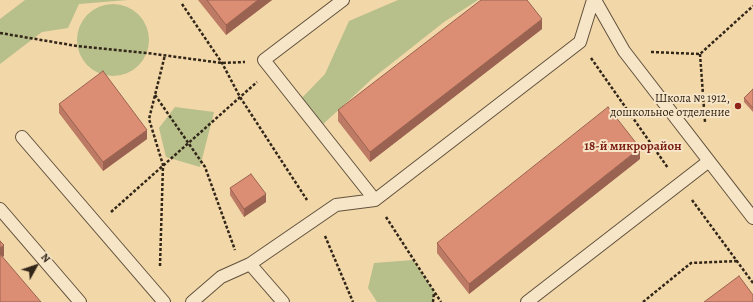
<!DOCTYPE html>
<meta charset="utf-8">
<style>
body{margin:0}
#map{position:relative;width:753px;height:302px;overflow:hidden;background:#f2d7a9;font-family:Alegreya,serif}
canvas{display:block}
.north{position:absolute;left:16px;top:246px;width:40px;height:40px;-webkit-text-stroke:3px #f7e5c7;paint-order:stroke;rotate:50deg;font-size:11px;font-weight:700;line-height:16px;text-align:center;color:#322619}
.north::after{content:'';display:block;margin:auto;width:14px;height:18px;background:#322619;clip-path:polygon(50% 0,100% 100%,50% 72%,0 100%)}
</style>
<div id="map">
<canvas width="753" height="302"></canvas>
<div class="north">N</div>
</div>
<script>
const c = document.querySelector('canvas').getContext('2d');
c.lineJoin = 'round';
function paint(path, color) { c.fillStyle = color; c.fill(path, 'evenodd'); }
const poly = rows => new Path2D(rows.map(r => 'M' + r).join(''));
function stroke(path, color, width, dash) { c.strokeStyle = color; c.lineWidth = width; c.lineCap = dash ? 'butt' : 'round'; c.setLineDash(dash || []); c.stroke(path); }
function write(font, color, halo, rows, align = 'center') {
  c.font = font + ' Alegreya,serif'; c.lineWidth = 4; c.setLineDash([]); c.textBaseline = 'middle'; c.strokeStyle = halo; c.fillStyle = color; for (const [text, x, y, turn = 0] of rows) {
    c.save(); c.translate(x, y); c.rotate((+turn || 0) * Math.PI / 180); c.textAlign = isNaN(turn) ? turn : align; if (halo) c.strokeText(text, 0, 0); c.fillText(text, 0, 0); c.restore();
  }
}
paint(poly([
 [25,0,128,0,79,4,68,28,42,32,0,64,0,19],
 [398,0,478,0,444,22,373,78,320,127,296,104,325,74,349,21],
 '77 40a36 36 0 1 1 72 0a36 36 0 1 1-72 0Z',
 [175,107,214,112,200,167,166,157,159,128],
 [413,260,434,292,433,302,377,302,368,288,374,263]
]), '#b7bf8b');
const service = poly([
 [343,0,264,60,375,200],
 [595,0,624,51,753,218],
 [22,137,164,302],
 [0,209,80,302],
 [250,264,283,302],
 [192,302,221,277,250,264,336,205,375,200,580,42,593,0],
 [527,302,709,161]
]);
stroke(service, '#62523d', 14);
stroke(poly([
 [182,4,222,63,240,97,307,200],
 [0,33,77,46,147,53,222,63,245,62],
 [651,52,700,54,753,6],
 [700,54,705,122],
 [591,58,668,168],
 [155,95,205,167,235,250],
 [692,200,753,283],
 [111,212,257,82],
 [386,217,441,302],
 [325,236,353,302],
 [160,266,163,165,149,119,165,55],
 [433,302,434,293],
 [643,302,691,263,738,261]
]), '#322619', 2.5, [3, 2]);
stroke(service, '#f7e5c7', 12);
paint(poly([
 [198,0,272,0,226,35],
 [542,29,370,162,338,121,338,110],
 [753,89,753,112,744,102,744,98],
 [59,104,147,139,103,171,59,113],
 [640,159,469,294,437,253,437,243],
 [230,188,266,202,244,217,230,195]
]), '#bd7a64');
paint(poly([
 [258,0,272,0,226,35,226,25],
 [542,19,542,29,370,162,370,152],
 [147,130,147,139,103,171,103,162],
 [640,148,640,159,469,294,469,284],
 [266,194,266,202,244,217,244,209],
 [4,245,4,256,0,259,0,248]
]), '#9a6351');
const building = poly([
 [207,0,258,0,226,25,207,0],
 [481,0,527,0,542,19,370,152,338,110,481,0],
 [103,71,147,130,103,162,59,104,103,71],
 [753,89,753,108,744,98,753,89],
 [608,107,640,148,469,284,437,243,608,107],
 [251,174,266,194,244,209,230,188,251,174],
 [0,241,4,245,0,248,0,241],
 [0,254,41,302,0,302,0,254],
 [739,276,753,295,753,302,704,302,739,276]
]);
paint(building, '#dc8e74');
stroke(building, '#9a6351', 1);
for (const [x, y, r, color] of [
 [738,106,4,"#8f2418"]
]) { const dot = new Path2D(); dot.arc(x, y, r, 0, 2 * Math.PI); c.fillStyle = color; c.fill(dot); stroke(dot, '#f7e5c7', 1.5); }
write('12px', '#322619', '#f7e5c7', [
 ["Школа № 1912,",730,99],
 ["дошкольное отделение",730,113]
], 'right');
write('bold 13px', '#7a1f14', '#f7e5c7', [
 ["18-й микрорайон",633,147]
]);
</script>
